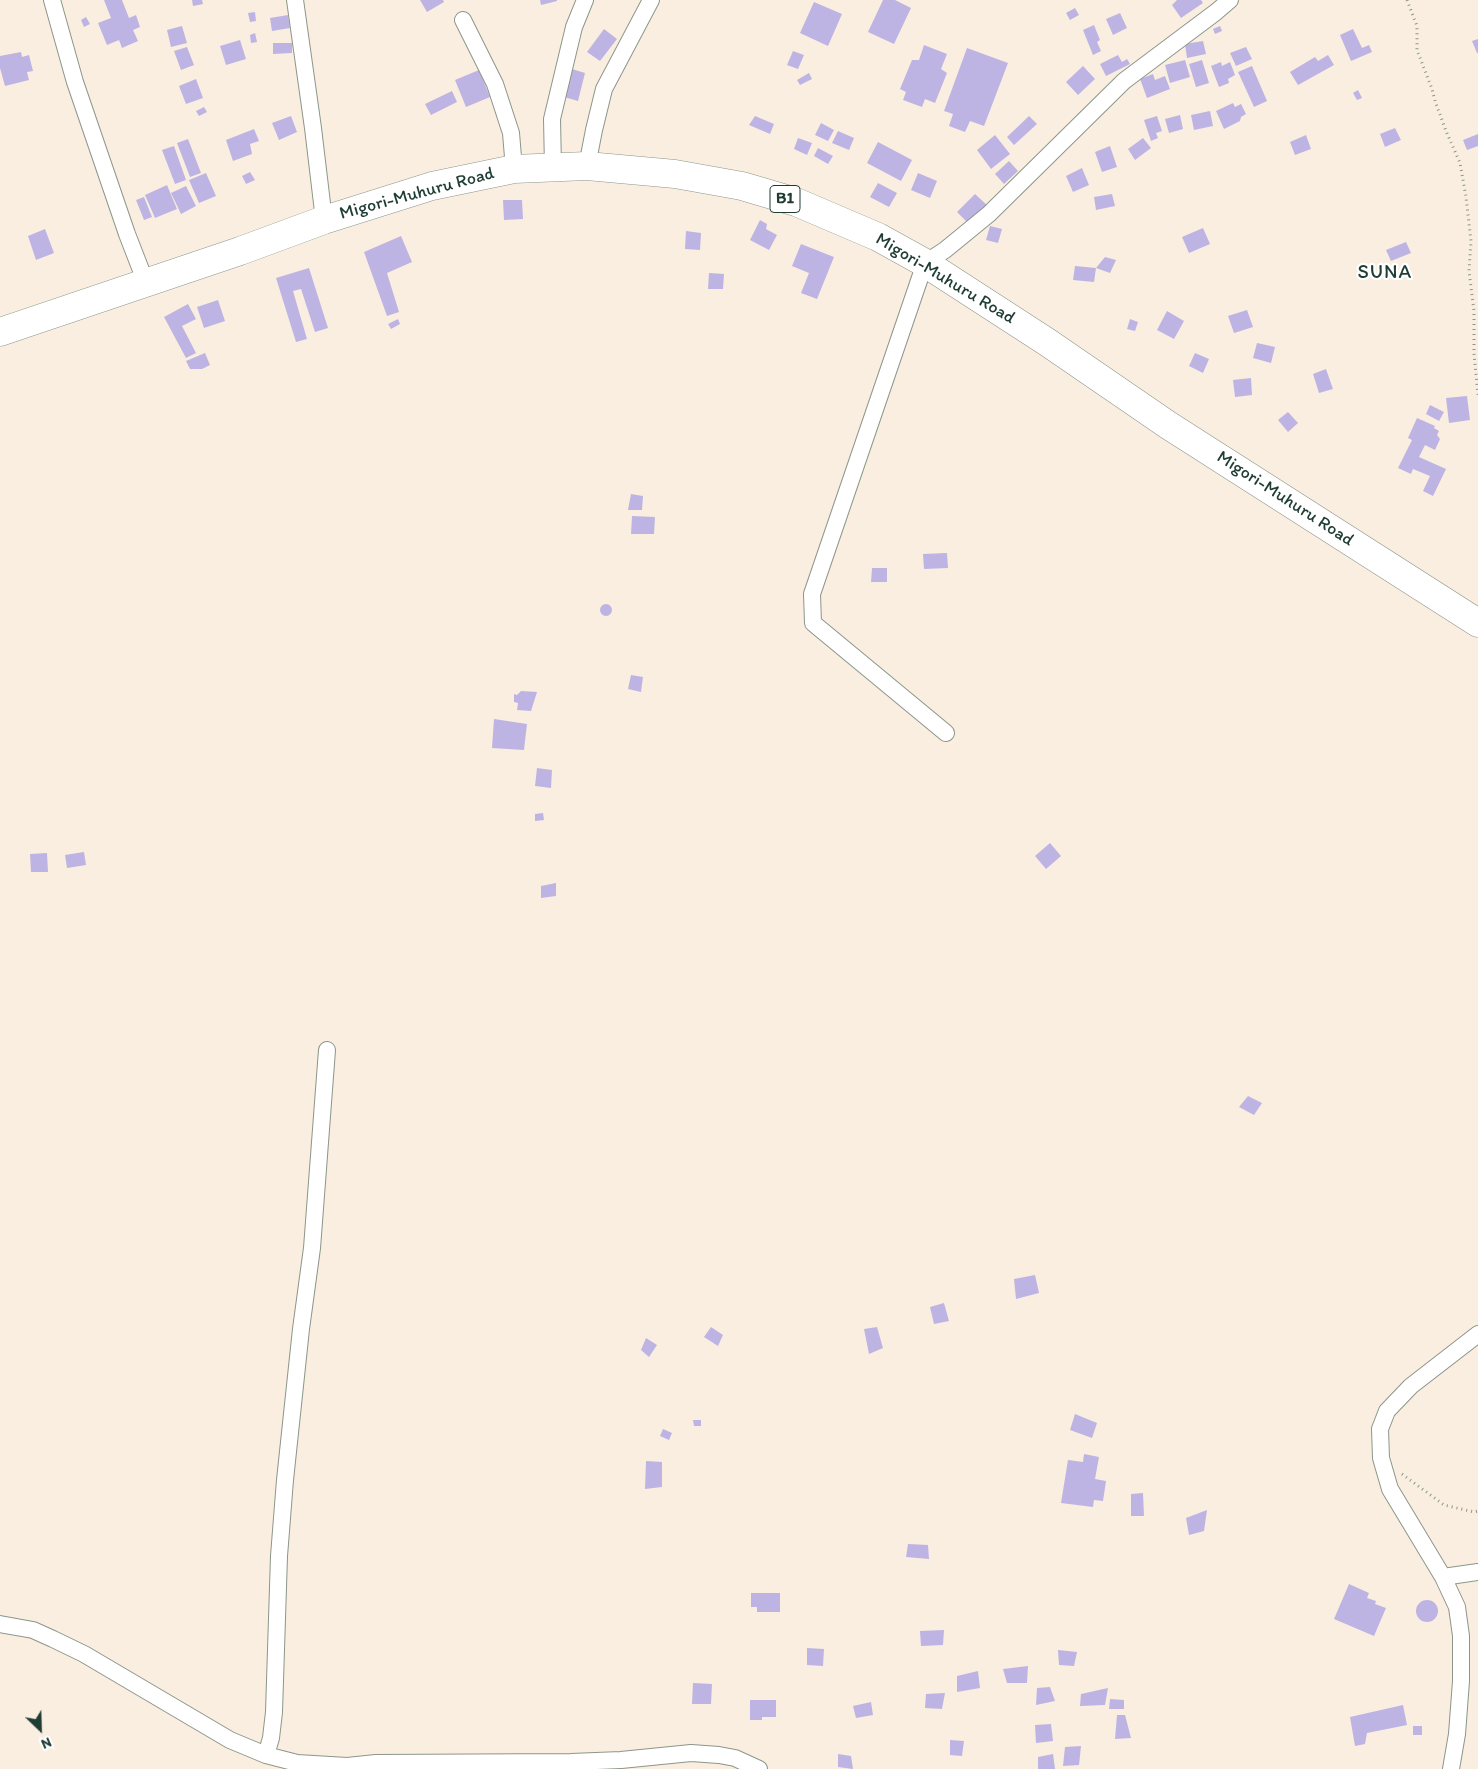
<!DOCTYPE html>
<style>
body{margin:0}
#map{position:relative;width:1478px;height:1769px;overflow:hidden;background:#faeee0;font-family:Itim,sans-serif}
canvas{display:block}
.north{position:absolute;left:15px;top:1704px;width:50px;height:50px;-webkit-text-stroke:4px #fff;paint-order:stroke;rotate:156deg;font-size:14px;font-weight:700;line-height:20px;text-align:center;color:#1f3d34}
.north::after{content:'';display:block;margin:auto;width:18px;height:22px;background:#1f3d34;clip-path:polygon(50% 0,100% 100%,50% 72%,0 100%)}
</style>
<div id="map">
<canvas width="1478" height="1769"></canvas>
<div class="north">N</div>
</div>
<script>
const c = document.querySelector('canvas').getContext('2d');
c.lineJoin = 'round';
function paint(path, color) { c.fillStyle = color; c.fill(path, 'evenodd'); }
const poly = rows => new Path2D(rows.map(r => 'M' + r).join(''));
function stroke(path, color, width, dash) { c.strokeStyle = color; c.lineWidth = width; c.lineCap = dash ? 'butt' : 'round'; c.setLineDash(dash || []); c.stroke(path); }
function write(font, color, halo, rows, align = 'center') {
  c.font = font + ' Itim,sans-serif'; c.lineWidth = 4.5; c.setLineDash([]); c.textBaseline = 'middle'; c.strokeStyle = halo; c.fillStyle = color; for (const [text, x, y, turn = 0] of rows) {
    c.save(); c.translate(x, y); c.rotate((+turn || 0) * Math.PI / 180); c.textAlign = isNaN(turn) ? turn : align; if (halo) c.strokeText(text, 0, 0); c.fillText(text, 0, 0); c.restore();
  }
}
paint(poly([
 [104,0,122,0,129,18,136,15,140,27,133,30,138,41,122,48,119,40,107,45,98,23,111,18],
 [192,0,202,0,203,4,193,6],
 [420,0,443,0,444,2,427,12],
 [540,0,557,0,557,1,541,5],
 [883,0,895,0,911,8,894,44,868,32],
 [1177,0,1201,0,1203,3,1181,18,1172,5],
 [814,2,842,14,828,46,800,33],
 [1075,8,1079,15,1070,20,1066,13],
 [255,12,256,21,250,22,248,13],
 [1120,13,1127,28,1113,35,1106,19],
 [288,15,290,28,272,31,270,18],
 [86,17,90,24,84,27,81,20],
 [1094,25,1100,40,1097,42,1101,51,1093,55,1083,30],
 [182,26,187,43,171,47,167,30],
 [1220,26,1222,31,1215,34,1213,29],
 [604,29,617,39,600,61,587,52],
 [1353,29,1362,48,1369,45,1372,52,1351,61,1340,35],
 [255,33,257,42,251,43,250,35],
 [1478,39,1478,53,1477,53,1472,41],
 [240,40,246,59,226,65,220,46],
 [1203,41,1206,54,1187,58,1185,44],
 [273,43,292,43,292,53,273,54],
 [924,45,947,54,941,69,947,73,935,103,925,99,922,107,903,100,906,92,900,89,912,60,919,60],
 [187,47,194,65,181,70,174,51],
 [1246,47,1252,59,1236,66,1230,53],
 [967,48,1008,63,984,126,970,121,965,132,949,126,953,114,944,111],
 [793,51,804,55,798,69,787,65],
 [21,52,22,57,29,55,33,71,27,72,29,80,5,86,0,68,0,56],
 [1118,55,1122,62,1127,59,1130,64,1106,76,1100,64],
 [1328,55,1334,65,1298,85,1290,72,1315,57,1318,61],
 [1185,60,1190,77,1170,83,1165,65],
 [1202,60,1209,83,1196,87,1189,64],
 [1221,62,1222,66,1230,62,1235,75,1228,79,1229,83,1219,87,1211,66],
 [1083,66,1095,79,1078,95,1066,82],
 [1252,66,1267,101,1254,107,1238,72],
 [572,69,585,73,578,101,564,97],
 [479,70,490,97,466,107,455,80],
 [809,73,812,79,800,85,797,80],
 [1153,74,1155,80,1165,76,1170,89,1147,98,1140,79],
 [196,79,203,98,186,104,179,86],
 [1358,90,1362,98,1357,100,1353,93],
 [452,91,457,102,431,115,425,104],
 [1233,103,1235,107,1241,104,1246,114,1241,117,1240,121,1224,129,1216,111],
 [204,107,207,112,199,116,196,111],
 [1210,111,1213,126,1194,130,1191,115],
 [1180,115,1183,129,1169,133,1165,119],
 [291,116,297,132,279,140,272,123],
 [755,116,774,124,770,134,749,125],
 [1029,116,1037,124,1014,145,1007,137],
 [1157,116,1162,131,1156,133,1158,138,1151,141,1144,120],
 [821,123,834,130,828,141,815,135],
 [1395,128,1401,140,1385,147,1380,134],
 [254,129,259,141,250,144,252,154,233,161,226,140],
 [838,131,854,138,849,150,832,143],
 [1478,134,1478,146,1467,150,1463,140],
 [995,135,1010,154,991,169,977,150],
 [1306,135,1311,149,1295,155,1290,142],
 [798,138,812,143,807,155,794,149],
 [1143,138,1151,148,1135,160,1128,149],
 [188,139,201,173,190,177,177,143],
 [878,142,912,160,901,181,867,163],
 [174,146,186,180,175,184,162,150],
 [1110,146,1117,167,1102,172,1095,152],
 [818,148,833,156,828,164,814,156],
 [1009,161,1018,171,1004,184,995,174],
 [1082,168,1089,185,1073,192,1066,176],
 [250,172,255,180,246,184,242,176],
 [206,173,216,196,199,203,189,180],
 [918,173,937,181,930,198,911,190],
 [878,183,897,193,889,207,870,197],
 [167,185,177,209,155,218,145,195],
 [186,186,196,206,181,214,171,193],
 [975,194,988,206,970,225,957,212],
 [1112,194,1115,206,1096,210,1094,197],
 [144,197,152,217,144,220,136,200],
 [503,200,522,200,523,219,504,220],
 [760,220,767,224,766,229,777,235,769,250,750,240],
 [990,226,1002,229,998,243,986,240],
 [1203,228,1210,244,1189,253,1182,237],
 [45,229,54,253,36,260,28,236],
 [686,231,701,233,700,250,685,249],
 [401,236,412,262,387,273,399,312,387,316,364,252],
 [1406,242,1411,253,1391,261,1386,250],
 [801,244,834,257,817,299,801,293,809,273,792,266],
 [1105,257,1116,260,1110,273,1096,268],
 [1075,266,1096,268,1094,282,1073,280],
 [309,268,328,328,315,332,301,289,293,291,307,339,296,342,276,278],
 [709,273,724,274,723,289,708,289],
 [218,300,225,321,204,328,197,307],
 [188,304,196,319,182,326,196,353,186,358,164,317],
 [1247,310,1253,327,1234,333,1228,316],
 [1167,311,1184,321,1174,339,1157,330],
 [398,319,400,324,391,329,388,324],
 [1130,319,1138,322,1135,331,1127,329],
 [1257,343,1275,347,1271,363,1253,358],
 [205,353,210,365,202,369,190,369,186,361],
 [1195,353,1209,359,1203,373,1189,366],
 [1326,369,1333,389,1319,393,1313,374],
 [1251,378,1252,395,1235,397,1233,380],
 [1467,396,1470,420,1449,423,1446,398],
 [1430,405,1444,412,1439,421,1426,414],
 [1288,412,1298,423,1288,432,1278,420],
 [1417,418,1435,426,1434,428,1439,431,1437,435,1440,439,1435,450,1425,445,1419,457,1446,469,1433,496,1423,491,1430,476,1413,469,1411,474,1398,468,1412,440,1408,438],
 [631,494,643,496,642,510,628,510],
 [632,516,655,517,654,534,631,534],
 [947,553,948,568,924,569,923,554],
 [872,568,887,568,887,582,871,582],
 '600 610a6 6 0 1 1 12 0a6 6 0 1 1-12 0Z',
 [631,675,643,677,641,692,628,689],
 [521,691,537,692,531,711,517,710,518,703,514,702,514,694,517,695],
 [494,719,527,724,524,750,492,748],
 [537,768,552,770,551,788,535,786],
 [543,813,544,820,535,821,535,814],
 [1050,843,1061,856,1046,869,1035,856],
 [84,852,86,865,67,868,65,855],
 [47,853,48,872,31,872,30,854],
 [556,883,556,896,541,898,541,886],
 [1248,1096,1262,1103,1254,1115,1239,1107],
 [1035,1275,1039,1293,1016,1299,1014,1279],
 [944,1303,949,1321,934,1324,930,1307],
 [711,1327,723,1335,718,1346,704,1337],
 [877,1327,883,1348,869,1354,864,1329],
 [646,1338,657,1345,649,1357,641,1350],
 [1075,1414,1097,1423,1092,1438,1070,1430],
 [693,1420,701,1420,701,1426,694,1426],
 [663,1429,672,1433,669,1440,660,1436],
 [1084,1454,1099,1457,1095,1479,1106,1481,1103,1501,1094,1500,1093,1507,1061,1503,1068,1460,1083,1462],
 [646,1461,662,1462,662,1487,645,1489],
 [1143,1493,1144,1516,1131,1516,1131,1494],
 [1207,1510,1204,1531,1189,1535,1186,1518],
 [908,1544,928,1545,929,1559,906,1557],
 [1349,1584,1369,1593,1367,1598,1376,1601,1375,1604,1386,1608,1374,1636,1334,1619],
 [751,1593,780,1593,780,1612,757,1612,757,1607,751,1607],
 '1416 1611a11 11 0 1 1 22 0a11 11 0 1 1-22 0Z',
 [944,1630,943,1645,921,1646,920,1631],
 [807,1648,824,1649,823,1666,807,1665],
 [1058,1650,1077,1652,1074,1666,1059,1665],
 [1028,1666,1027,1683,1007,1683,1003,1669],
 [978,1671,980,1688,957,1692,957,1676],
 [693,1683,712,1684,711,1704,692,1704],
 [1050,1687,1055,1701,1036,1705,1037,1688],
 [1108,1688,1105,1705,1080,1706,1081,1694],
 [945,1693,942,1709,925,1708,926,1694],
 [1110,1699,1124,1700,1124,1709,1109,1709],
 [750,1700,776,1700,776,1717,762,1717,762,1720,750,1720],
 [871,1702,873,1715,856,1718,853,1706],
 [1403,1705,1407,1725,1367,1733,1365,1744,1355,1746,1350,1717],
 [1117,1715,1125,1715,1131,1738,1115,1739],
 [1051,1724,1053,1741,1036,1743,1035,1725],
 [1413,1726,1422,1726,1422,1735,1413,1735],
 [950,1740,964,1741,962,1756,950,1755],
 [1081,1746,1079,1765,1063,1766,1065,1747],
 [838,1754,851,1756,853,1769,838,1767],
 [1053,1754,1055,1769,1038,1769,1038,1757]
]), '#bdb4e3');
const street = poly([
 [52,0,75,82,127,234,146,283],
 [295,0,313,128,324,220],
 [463,20,495,84,511,133,514,169],
 [587,166,594,130,604,89,651,0],
 [553,167,552,119,574,27,585,0],
 [946,733,813,623,812,594,925,263,945,250,989,214,1124,81,1216,12,1230,0],
 [1443,1577,1478,1572],
 [0,1624,33,1630,53,1639,84,1654,230,1740,266,1755,297,1763,347,1766,376,1763,571,1762,621,1760,691,1753,719,1755,735,1758,759,1769],
 [266,1755,271,1738,274,1712,279,1556,285,1480,301,1329,312,1248,327,1050],
 [1451,1769,1457,1734,1461,1681,1461,1636,1457,1607,1443,1577,1390,1489,1381,1458,1380,1429,1387,1411,1411,1386,1478,1334]
]);
const highway = poly([
 [0,332,240,251,324,220,432,186,514,169,587,166,675,174,742,186,796,202,878,237,925,263,1047,342,1168,425,1478,623]
]);
stroke(street, '#8c968a', 18);
stroke(highway, '#8c968a', 29);
stroke(poly([
 [1407,0,1417,26,1417,50,1432,89,1435,101,1446,131,1460,163,1466,197,1471,241,1469,271,1474,311,1474,354,1478,395],
 [1402,1474,1444,1505,1474,1512,1478,1511]
]), '#8c968a', 3, [1, 4]);
stroke(street, '#fff', 16);
stroke(highway, '#fff', 28);
for (const [x, y, w] of [
 [785,199,30]
]) { const box = new Path2D(); box.roundRect(x - w / 2, y - 13.5, w, 27, 4); c.fillStyle = '#fff'; c.fill(box); stroke(box, '#1f3d34', 1); }
write('bold 16px', '#1f3d34', null, [
 ["B1",785,199]
]);
write('18px', '#1f3d34', '#fff', [
 ["Migori-Muhuru Road",417,194,-15],
 ["Migori-Muhuru Road",945,279,31],
 ["Migori-Muhuru Road",1285,499,33]
]);
c.letterSpacing = '1px';
write('20px', '#1f3d34', '#fff', [
 ["SUNA",1385,273]
]);
c.letterSpacing = '0px';
</script>
